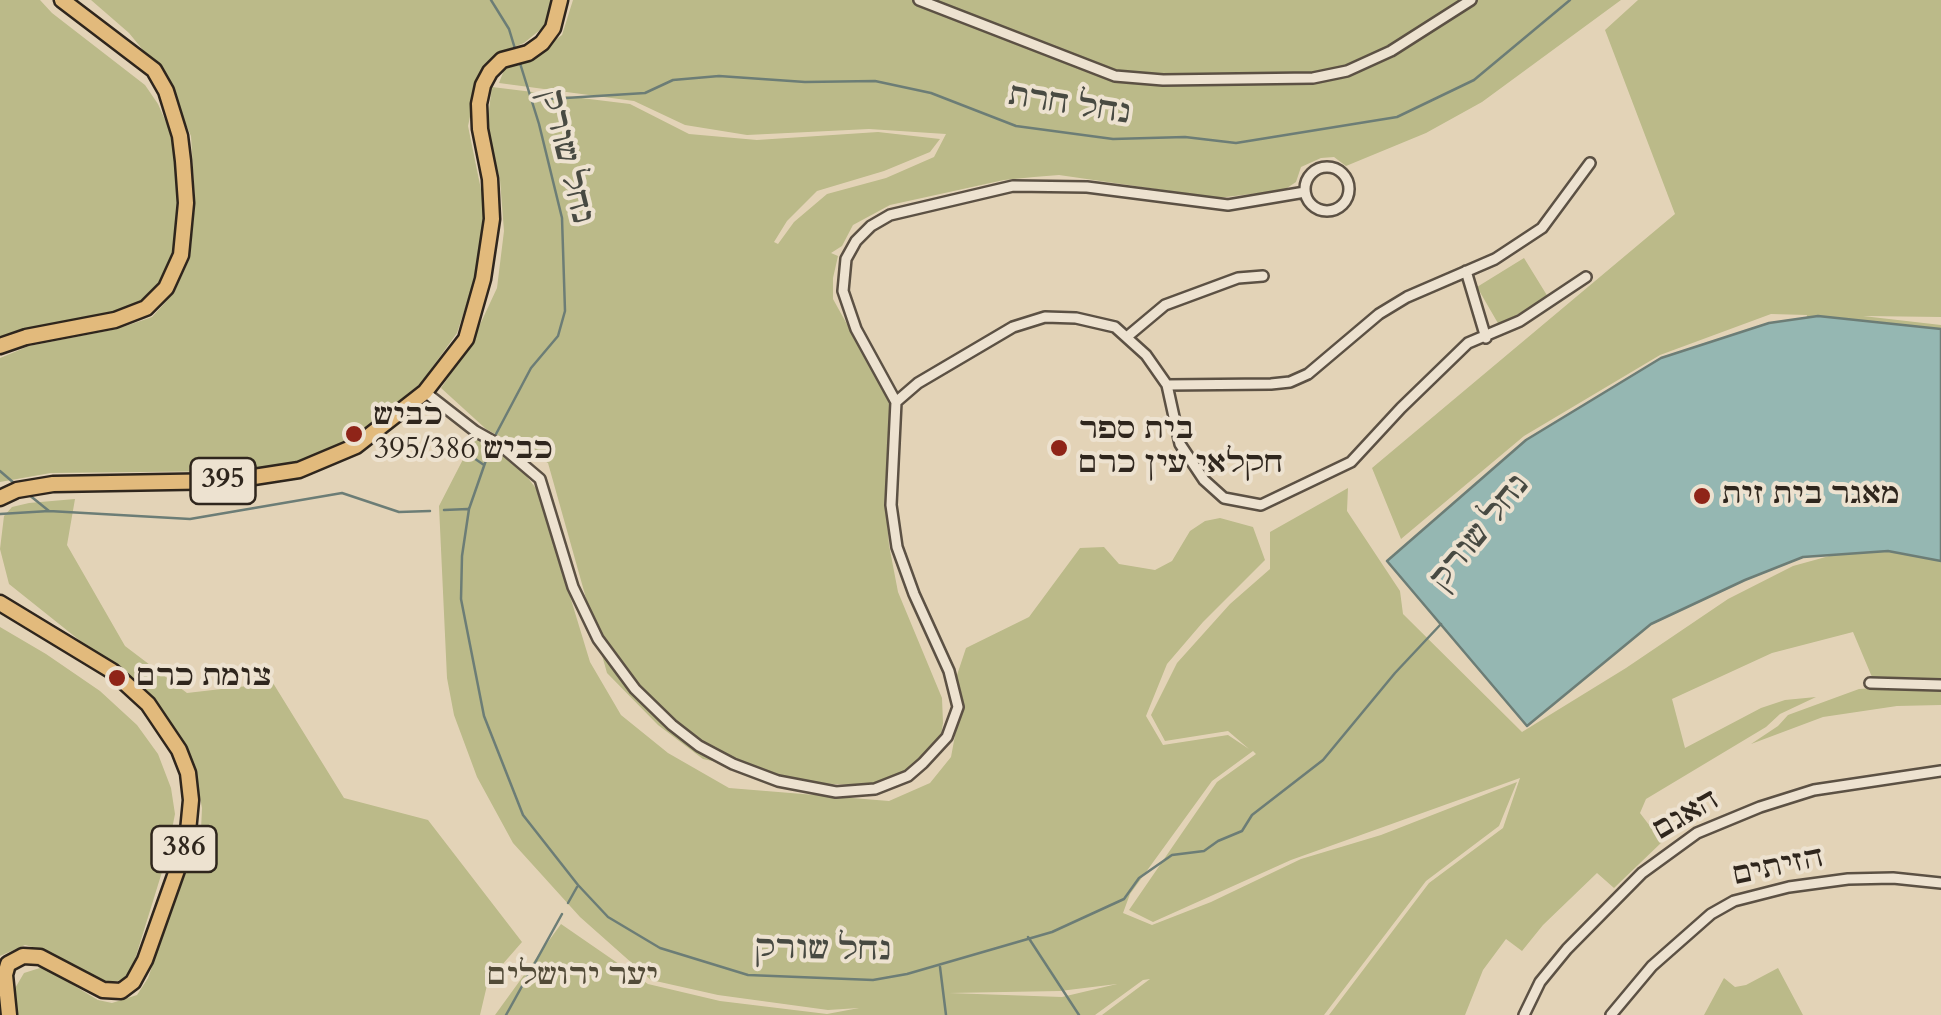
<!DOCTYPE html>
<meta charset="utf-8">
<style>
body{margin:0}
canvas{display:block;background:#e3d3b7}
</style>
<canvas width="1941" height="1015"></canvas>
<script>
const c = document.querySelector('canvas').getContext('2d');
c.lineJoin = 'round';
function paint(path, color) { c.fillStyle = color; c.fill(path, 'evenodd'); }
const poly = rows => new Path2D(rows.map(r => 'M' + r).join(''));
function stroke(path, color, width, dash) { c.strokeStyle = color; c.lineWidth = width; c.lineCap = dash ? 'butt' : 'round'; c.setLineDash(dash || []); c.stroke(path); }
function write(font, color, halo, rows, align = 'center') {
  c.font = font + ' Cardo,"Frank Ruhl Libre",serif'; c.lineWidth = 8; c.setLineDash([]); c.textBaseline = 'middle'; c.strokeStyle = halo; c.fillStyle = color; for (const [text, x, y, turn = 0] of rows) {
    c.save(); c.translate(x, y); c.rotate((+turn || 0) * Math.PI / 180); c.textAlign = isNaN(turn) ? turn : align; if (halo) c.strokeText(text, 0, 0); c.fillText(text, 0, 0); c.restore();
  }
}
paint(poly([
 [0,0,40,0,52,13,145,85,158,104,169,129,176,163,179,200,177,238,170,267,157,289,147,299,115,312,0,342],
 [91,0,551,0,546,25,524,43,496,54,477,84,468,126,486,214,476,275,457,333,421,383,354,437,299,463,232,471,51,473,0,482,0,358,29,346,117,329,152,317,174,293,190,258,195,203,191,136,165,77,129,33],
 [573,0,1621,0,1482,102,1426,133,1346,166,1334,157,1321,158,1301,167,1296,182,1284,190,1218,198,1059,175,1034,177,1004,180,890,205,853,225,842,246,831,253,838,256,833,278,833,299,893,407,885,500,889,545,898,592,942,698,943,723,940,741,925,763,893,782,873,786,814,783,703,759,658,725,607,673,548,463,486,429,441,388,470,346,497,288,504,231,500,180,487,124,492,87,630,104,689,134,757,140,878,132,940,139,930,152,884,171,817,191,787,221,774,242,778,244,794,222,827,194,886,178,934,157,946,134,869,129,747,135,685,125,634,101,499,83,506,65,534,55,562,35],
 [1638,0,1941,0,1941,317,1863,316,1941,325,1941,345,1804,331,1807,315,1771,314,1660,355,1524,436,1401,539,1372,468,1675,214,1605,30],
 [1524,258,1548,297,1499,325,1477,287],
 [475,436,521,469,538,491,590,662,621,715,668,753,729,788,889,801,930,783,951,757,959,714,957,675,966,648,1029,617,1080,548,1104,547,1119,564,1155,570,1172,561,1190,531,1205,521,1220,518,1253,527,1265,560,1203,622,1167,664,1146,716,1163,745,1228,735,1249,749,1228,731,1165,741,1151,715,1177,663,1230,604,1270,569,1270,532,1348,488,1347,511,1400,591,1403,614,1522,732,1626,668,1728,599,1793,566,1851,550,1889,548,1941,558,1941,681,1872,677,1853,632,1772,653,1672,699,1685,748,1761,708,1785,700,1816,697,1780,714,1766,727,1646,799,1640,813,1662,842,1614,888,1597,873,1543,925,1522,951,1506,939,1483,970,1465,1015,1329,1015,1429,883,1503,828,1520,778,1291,860,1153,922,1129,910,1217,782,1256,754,1253,751,1212,781,1130,894,1123,913,1152,925,1211,902,1301,859,1381,835,1517,782,1499,826,1426,881,1324,1015,1102,1015,1150,979,1143,980,1095,1015,495,1015,561,924,648,984,720,1001,827,1014,859,1008,828,1010,718,995,651,980,580,917,513,843,477,777,454,715,447,678,439,506],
 [1117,984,1062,997,949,993,1060,991],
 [75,499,67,545,125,646,187,693,273,683,344,798,428,820,522,942,488,981,480,1015,14,1015,11,995,24,973,43,967,98,1000,112,1003,137,995,148,978,201,830,202,808,195,770,143,691,9,584,0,549,4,516,12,507,29,503],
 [0,627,46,654,100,691,137,725,158,754,171,788,175,814,166,859,136,956,128,976,118,981,106,982,44,950,25,945,0,956],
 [1890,687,1941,689,1941,705,1897,706,1823,717,1751,744,1778,726,1788,715,1859,689],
 [1778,968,1803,1015,1704,1015,1724,978,1735,987,1746,985]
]), '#bbba89');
const water = poly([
 [1818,316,1941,329,1941,561,1888,551,1803,557,1745,580,1651,624,1527,726,1387,561,1526,440,1661,358,1769,323,1818,316]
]);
paint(water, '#95b7b2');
stroke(water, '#6c7d76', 2.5);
stroke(poly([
 [491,0,509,29,516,52],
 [534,100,645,93,673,80,719,76,805,82,875,81,931,93,1016,126,1113,139,1185,137,1236,143,1397,117,1474,80,1570,0],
 [495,436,531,368,558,336,565,311,562,218,539,124,519,60],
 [452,443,484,465],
 [492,443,469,509,462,556,461,599,484,716,523,815,578,885,608,917,660,948,748,975,873,980,907,974,1052,932,1124,899,1139,878,1172,855,1204,851,1218,841,1242,831,1252,815,1323,760,1395,673,1441,624],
 [0,471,14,483],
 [28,494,49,511],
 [444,510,468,509],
 [0,514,49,511,190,519,342,493,399,512,430,511],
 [568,903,577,887],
 [1028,937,1079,1015],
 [940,967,946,1015],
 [506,1015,562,914]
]), '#6c7d76', 2.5);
const street = poly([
 [919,0,1115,76,1163,80,1313,78,1347,71,1391,51,1471,0],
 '1305 189a22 22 0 1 1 44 0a22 22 0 1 1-44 0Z',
 [1466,271,1486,338],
 [1128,336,1165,305,1238,278,1263,276],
 [1167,385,1271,384,1290,382,1308,374,1379,314,1407,297,1495,259,1542,228,1590,163],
 [425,392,475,431,500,445,540,479,573,587,598,639,635,689,672,725,699,746,733,764,778,781,836,792,875,789,908,776,923,763,947,737,958,707,949,671,914,594,897,547,891,505,896,402,856,329,843,291,846,259,856,241,871,226,890,215,1013,186,1087,187,1228,205,1305,192],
 [896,402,918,383,1013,327,1045,317,1076,318,1115,327,1146,355,1167,385,1180,444,1204,480,1224,498,1261,505,1351,462,1401,408,1468,343,1520,321,1586,277],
 [1870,683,1941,685],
 [1524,1015,1540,982,1567,949,1642,873,1697,833,1760,807,1814,790,1941,771],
 [1611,1015,1652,966,1711,914,1734,901,1789,887,1848,879,1893,878,1941,883]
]);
const primary = poly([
 [0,346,26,337,115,320,146,308,166,288,181,255,186,203,183,161,180,136,166,91,154,70,62,0],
 [0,498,17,490,53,484,228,481,299,470,356,446,425,392,466,339,483,279,492,219,490,179,480,129,479,104,483,85,490,72,502,60,528,53,542,43,553,28,560,0],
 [0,603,112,671,148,704,179,750,188,773,191,800,187,842,145,960,133,982,121,991,103,990,40,957,23,956,8,964,5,975,9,1015]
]);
stroke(street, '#5c5144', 14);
stroke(primary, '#2f261d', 19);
stroke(street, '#ede2d0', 9);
stroke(primary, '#e2ba7c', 14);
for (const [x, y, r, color] of [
 [354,434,10,"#8f2418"],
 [1059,448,10,"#8f2418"],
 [1702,496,10,"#8f2418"],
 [117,678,10,"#8f2418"]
]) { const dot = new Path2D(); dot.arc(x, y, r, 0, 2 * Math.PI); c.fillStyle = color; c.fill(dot); stroke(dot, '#ede2d0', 4); }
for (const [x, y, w] of [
 [223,481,65],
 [184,849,65]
]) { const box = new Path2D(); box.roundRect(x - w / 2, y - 23, w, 46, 8); c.fillStyle = '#ede2d0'; c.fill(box); stroke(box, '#2f261d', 2.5); }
write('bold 28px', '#2f261d', null, [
 ["395",223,481],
 ["386",184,849]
]);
write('30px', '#2f261d', '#ede2d0', [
 ["כביש",374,417],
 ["395/כביש 386",374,451],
 ["בית ספר",1079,431],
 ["חקלאי עין כרם",1079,465],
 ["מאגר בית זית",1722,496],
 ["צומת כרם",137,678]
], 'left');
write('30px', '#2f261d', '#ede2d0', [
 ["האגם",1687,816,-30],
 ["הזיתים",1778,868,-12]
]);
write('italic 30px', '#524b38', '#ede2d0', [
 ["יער ירושלים",573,977]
]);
write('italic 32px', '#484a42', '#ede2d0', [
 ["נחל חרת",1069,106,9],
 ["נחל שורק",565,157,76],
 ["נחל שורק",1481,533,-51],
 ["נחל שורק",823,951,1]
]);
</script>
